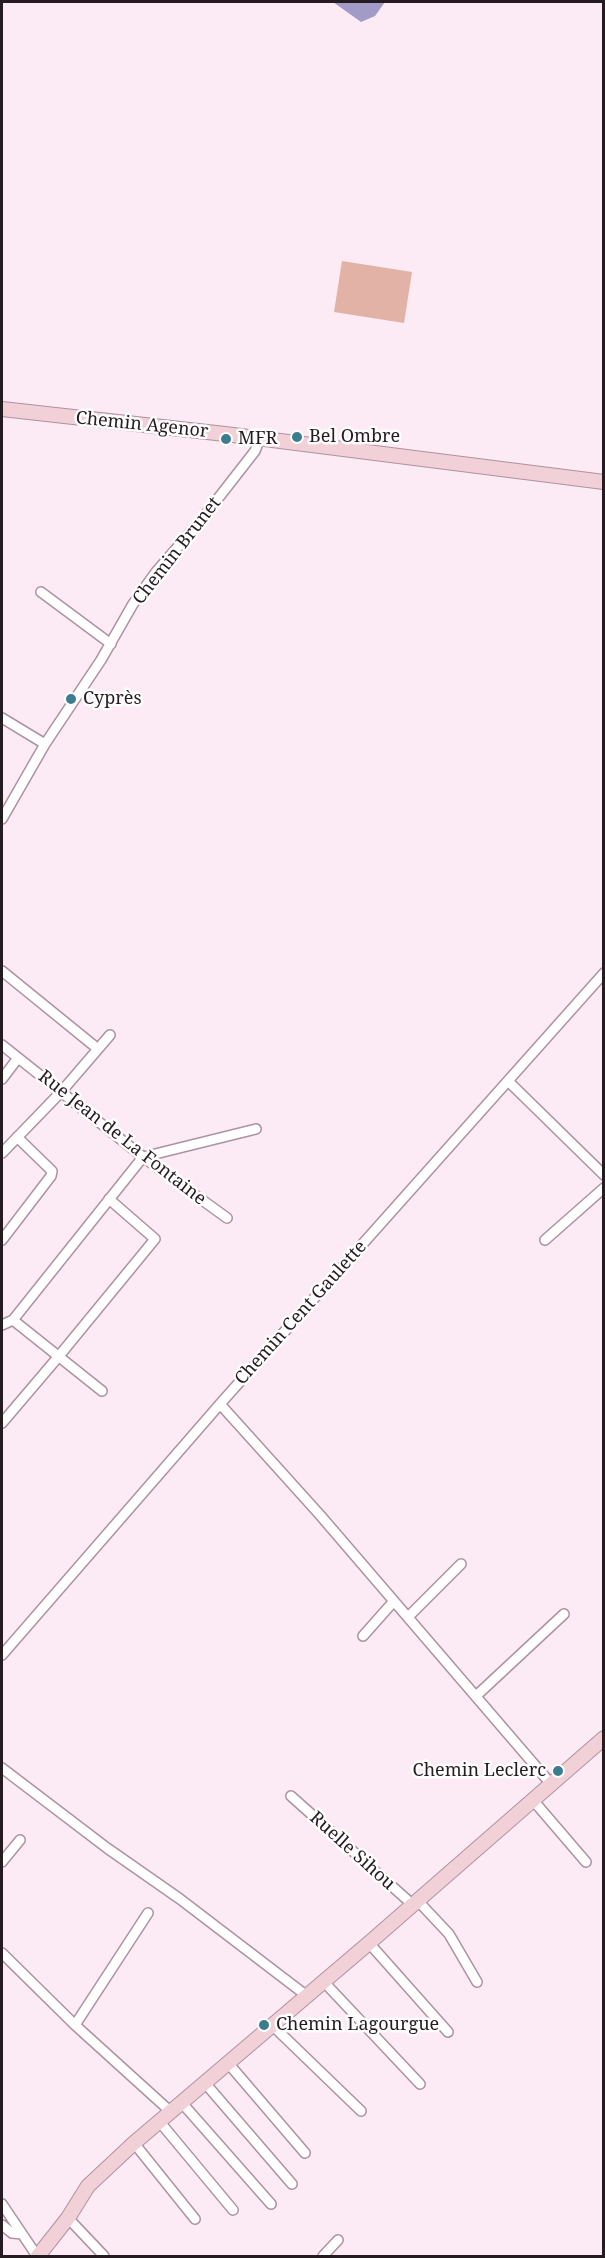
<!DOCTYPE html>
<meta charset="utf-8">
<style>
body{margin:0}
#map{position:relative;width:605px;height:2258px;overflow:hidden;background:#fceaf4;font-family:"Noto Serif",serif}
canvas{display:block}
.frame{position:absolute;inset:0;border:3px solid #251b21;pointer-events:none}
</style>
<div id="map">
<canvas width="605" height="2258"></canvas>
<div class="frame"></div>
</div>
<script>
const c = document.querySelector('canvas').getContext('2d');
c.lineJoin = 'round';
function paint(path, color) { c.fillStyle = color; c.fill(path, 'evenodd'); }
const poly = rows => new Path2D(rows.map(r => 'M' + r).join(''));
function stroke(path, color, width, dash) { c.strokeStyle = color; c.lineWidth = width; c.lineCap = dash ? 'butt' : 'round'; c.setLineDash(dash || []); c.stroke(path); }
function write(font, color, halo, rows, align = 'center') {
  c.font = font + ' "Noto Serif",serif'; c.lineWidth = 5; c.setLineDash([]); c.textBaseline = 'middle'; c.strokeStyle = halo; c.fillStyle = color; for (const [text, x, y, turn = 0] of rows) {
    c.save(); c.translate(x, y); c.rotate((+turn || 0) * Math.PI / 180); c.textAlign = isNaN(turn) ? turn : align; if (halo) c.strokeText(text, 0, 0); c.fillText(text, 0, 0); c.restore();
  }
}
paint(poly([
 [342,261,412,272,404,323,334,312]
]), '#e3b2a6');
paint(poly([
 [333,2,385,2,375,16,361,22]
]), '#a39bc7');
const street = poly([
 [41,592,111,644],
 [2,718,45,744],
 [2,819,45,744,101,660,133,604,156,572,202,519,255,451,260,438],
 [2,971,98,1049],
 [2,1045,143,1157,227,1218],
 [2,1079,18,1058],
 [508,1081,604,1175],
 [2,1153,61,1092,110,1035],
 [2,1240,51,1176,52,1171,17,1137],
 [545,1240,604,1188],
 [13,1320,102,1391],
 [2,1325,13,1320,143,1157,256,1129],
 [220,1404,320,1515,551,1784],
 [2,1423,59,1356,155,1239,109,1199],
 [408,1617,461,1564],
 [363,1636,394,1601],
 [2,1655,220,1404,604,973],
 [476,1696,564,1614],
 [2,1768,107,1848,180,1899,307,1996],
 [291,1796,413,1905],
 [532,1799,586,1862],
 [2,1862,20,1840],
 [418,1901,449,1934,477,1982],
 [369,1943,448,2032],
 [2,1953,75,2025,171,2112],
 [324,1982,420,2084],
 [75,2025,148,1913],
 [273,2026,361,2111],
 [228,2063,305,2153],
 [205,2083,292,2184],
 [182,2103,271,2204],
 [159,2121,233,2210],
 [134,2143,195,2219],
 [2,2204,37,2256],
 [68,2218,104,2256],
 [2,2225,12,2233,22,2234],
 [323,2256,338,2240]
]);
const secondary = poly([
 [2,409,225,434,604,482],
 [38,2256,68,2218,88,2186,134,2143,369,1943,604,1738]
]);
stroke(street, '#ae92a2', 12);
stroke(secondary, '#ae92a2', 16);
stroke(street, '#fff', 9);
stroke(secondary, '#f1d0d7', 14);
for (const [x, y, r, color] of [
 [297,437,6,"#3b7d8e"],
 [226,439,6,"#3b7d8e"],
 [71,699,6,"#3b7d8e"],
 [558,1771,6,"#3b7d8e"],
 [264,2025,6,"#3b7d8e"]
]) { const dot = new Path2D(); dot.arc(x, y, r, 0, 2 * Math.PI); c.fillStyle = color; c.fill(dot); stroke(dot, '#fdfdfd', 2); }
write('18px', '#251b21', '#fdfdfd', [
 ["Chemin Agenor",142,425,6],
 ["Chemin Brunet",177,551,-52],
 ["Rue Jean de La Fontaine",122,1138,38],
 ["Chemin Cent Gaulette",301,1313,-48],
 ["Ruelle Sihou",352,1851,42]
]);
write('18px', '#251b21', '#fdfdfd', [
 ["Bel Ombre",309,437],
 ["MFR",238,439],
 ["Cyprès",83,699],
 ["Chemin Leclerc",546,1771,"right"],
 ["Chemin Lagourgue",276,2025]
], 'left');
</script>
